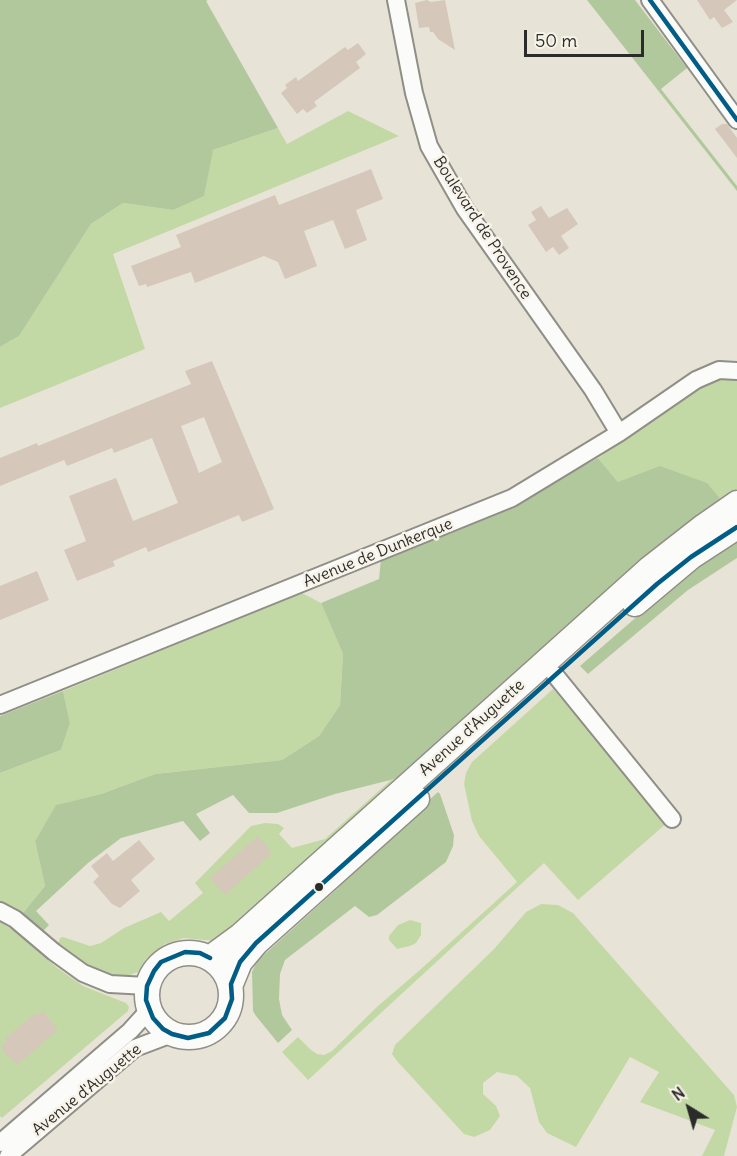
<!DOCTYPE html>
<style>
body{margin:0}
#map{position:relative;width:737px;height:1156px;overflow:hidden;background:#e7e4d7;font-family:Delius,sans-serif}
canvas{display:block}
.north{position:absolute;left:659px;top:1078px;width:60px;height:60px;-webkit-text-stroke:4px #f7f3e8;paint-order:stroke;rotate:323deg;font-size:16px;font-weight:700;line-height:24px;text-align:center;color:#2b2b2b}
.north::after{content:'';display:block;margin:auto;width:21px;height:27px;background:#2b2b2b;clip-path:polygon(50% 0,100% 100%,50% 72%,0 100%)}
.scale{position:absolute;left:524px;top:30px;width:120px;height:27px;box-sizing:border-box;border:3px solid #2b2b2b;border-top:0;padding-left:8px;font-size:18px;line-height:21px;white-space:nowrap;color:#2b2b2b;-webkit-text-stroke:4px #f7f3e8;paint-order:stroke}
</style>
<div id="map">
<canvas width="737" height="1156"></canvas>
<div class="north">N</div>
<div class="scale">50 m</div>
</div>
<script>
const c = document.querySelector('canvas').getContext('2d');
c.lineJoin = 'round';
function paint(path, color) { c.fillStyle = color; c.fill(path, 'evenodd'); }
const poly = rows => new Path2D(rows.map(r => 'M' + r).join(''));
function stroke(path, color, width, dash) { c.strokeStyle = color; c.lineWidth = width; c.lineCap = dash ? 'butt' : 'round'; c.setLineDash(dash || []); c.stroke(path); }
function write(font, color, halo, rows, align = 'center') {
  c.font = font + ' Delius,sans-serif'; c.lineWidth = 5; c.setLineDash([]); c.textBaseline = 'middle'; c.strokeStyle = halo; c.fillStyle = color; for (const [text, x, y, turn = 0] of rows) {
    c.save(); c.translate(x, y); c.rotate((+turn || 0) * Math.PI / 180); c.textAlign = isNaN(turn) ? turn : align; if (halo) c.strokeText(text, 0, 0); c.fillText(text, 0, 0); c.restore();
  }
}
paint(poly([
 [348,111,399,136,113,254,145,349,0,408,0,347,19,336,91,224,123,203,173,210,213,150,278,128,287,144],
 [721,377,737,377,737,489,722,501,618,482,598,458,705,384],
 [302,593,321,603,343,654,340,705,319,736,282,760,155,774,101,794,57,805,35,841,45,886,23,913,7,904,0,902,0,773,61,750,70,723,63,691],
 [553,689,667,823,578,900,544,863,308,1080,282,1052,298,1037,310,1049,317,1054,324,1055,332,1051,378,1006,421,969,517,882,479,836,472,821,464,784,466,773,472,762],
 [406,776,214,941,184,938,165,944,146,959,138,972,124,977,108,974,83,964,62,949,58,944,60,938,63,937,90,946,101,943,124,928,161,912,169,921,203,893,195,883,251,826,265,823,278,824,284,828,279,834,292,848,325,839,391,780],
 [541,904,558,905,573,913,734,1095,737,1107,724,1156,702,1156,715,1130,640,1102,659,1072,630,1057,576,1147,547,1133,539,1122,530,1088,517,1076,497,1072,483,1083,483,1094,496,1106,500,1116,490,1130,474,1137,464,1134,397,1061,392,1054,395,1045,494,949,526,912],
 [410,920,421,923,421,935,416,943,410,946,397,949,389,940,389,936,398,925],
 [0,922,21,935,56,967,83,986,126,1003,129,1007,128,1011,2,1118,0,1116]
]), '#c3d9a5');
paint(poly([
 [0,0,208,0,206,1,278,128,213,150,204,196,173,210,123,203,91,224,19,336,0,347],
 [587,0,635,0,687,68,661,89,737,186,737,191],
 [598,458,618,482,660,466,707,483,722,501,406,776,335,794,277,813,249,813,233,795,196,814,210,833,200,841,183,821,121,838,88,863,36,911,49,925,42,932,23,913,45,886,35,841,56,805,101,794,155,774,282,760,319,736,340,705,343,654,321,603,379,579,381,559,490,516],
 [737,535,737,558,688,590,588,674,580,666,693,568],
 [63,691,70,723,61,750,0,773,0,716],
 [438,792,440,794,454,835,453,846,446,862,377,915,369,917,355,906,285,960,280,974,279,999,282,1015,292,1030,278,1043,256,1016,253,1011,252,972,257,961,338,888,340,879]
]), '#b1c89c');
paint(poly([
 [427,0,431,2,445,0,455,50,438,39,433,32,430,32,429,27,419,28,415,3],
 [697,0,737,0,724,10,733,22,722,28,714,17,710,20],
 [358,43,366,54,356,62,360,68,314,102,317,106,307,113,303,109,297,114,281,93,287,88,285,85,296,77,298,81,345,47,348,50],
 [722,124,727,124,737,138,737,158,715,129],
 [371,169,383,199,356,210,367,240,345,249,333,220,304,231,317,266,285,279,278,262,264,256,195,283,191,272,147,287,146,284,139,286,131,266,181,247,176,235,275,195,279,205],
 [541,206,549,218,567,208,578,224,561,236,569,248,559,255,553,247,546,252,528,225,536,220,531,212],
 [212,361,274,509,242,522,239,515,148,552,146,547,113,561,115,566,77,581,64,550,86,541,69,496,116,478,133,521,178,503,152,438,114,453,112,448,67,466,64,460,0,486,0,458,37,443,38,446,191,384,185,371],
 [204,417,222,462,199,473,181,426],
 [37,571,49,600,0,620,0,586],
 [258,836,272,853,225,895,210,878],
 [139,840,155,859,131,880,140,891,120,908,112,904,93,882,99,876,91,866,107,853,113,861],
 [43,1011,58,1030,17,1065,10,1057,8,1058,1,1046,7,1041,5,1039,20,1026,34,1014,36,1016]
]), '#d5c7b9');
const street = poly([
 [396,0,414,93,429,146,465,209,593,390,619,433],
 [650,0,737,120],
 [555,675,672,819],
 [0,705,512,498,619,433,696,380,719,370,737,371],
 [0,911,15,919,54,952,83,973,110,984,147,986],
 [0,1143,130,1031,150,1009],
 [8,1156,135,1048,172,1034]
]);
const secondary = poly([
 [635,604,691,557,737,527],
 '147 995a42 42 0 1 1 84 0a42 42 0 1 1-84 0Z',
 [210,958,240,936,649,569,704,526,737,503],
 [231,984,240,962,256,943,417,799]
]);
stroke(street, '#8f8e87', 20);
stroke(secondary, '#8f8e87', 27);
stroke(street, '#fbfbf9', 16);
stroke(secondary, '#fbfbf9', 24);
stroke(poly([
 [650,0,737,120],
 [210,958,200,953,185,952,161,962,154,971,147,986,146,1000,153,1018,163,1029,172,1034,188,1038,209,1033,225,1018,232,999,231,984,240,962,256,943,657,584,691,557,737,527]
]), '#005d86', 4.5);
for (const [x, y, r, color] of [
 [319,887,5,"#2b2b2b"]
]) { const dot = new Path2D(); dot.arc(x, y, r, 0, 2 * Math.PI); c.fillStyle = color; c.fill(dot); stroke(dot, '#f7f3e8', 2); }
write('16px', '#2b2b2b', '#f7f3e8', [
 ["Boulevard de Provence",482,228,57],
 ["Avenue de Dunkerque",378,553,-22],
 ["Avenue d'Auguette",472,728,-42],
 ["Avenue d'Auguette",87,1090,-39]
]);
</script>
